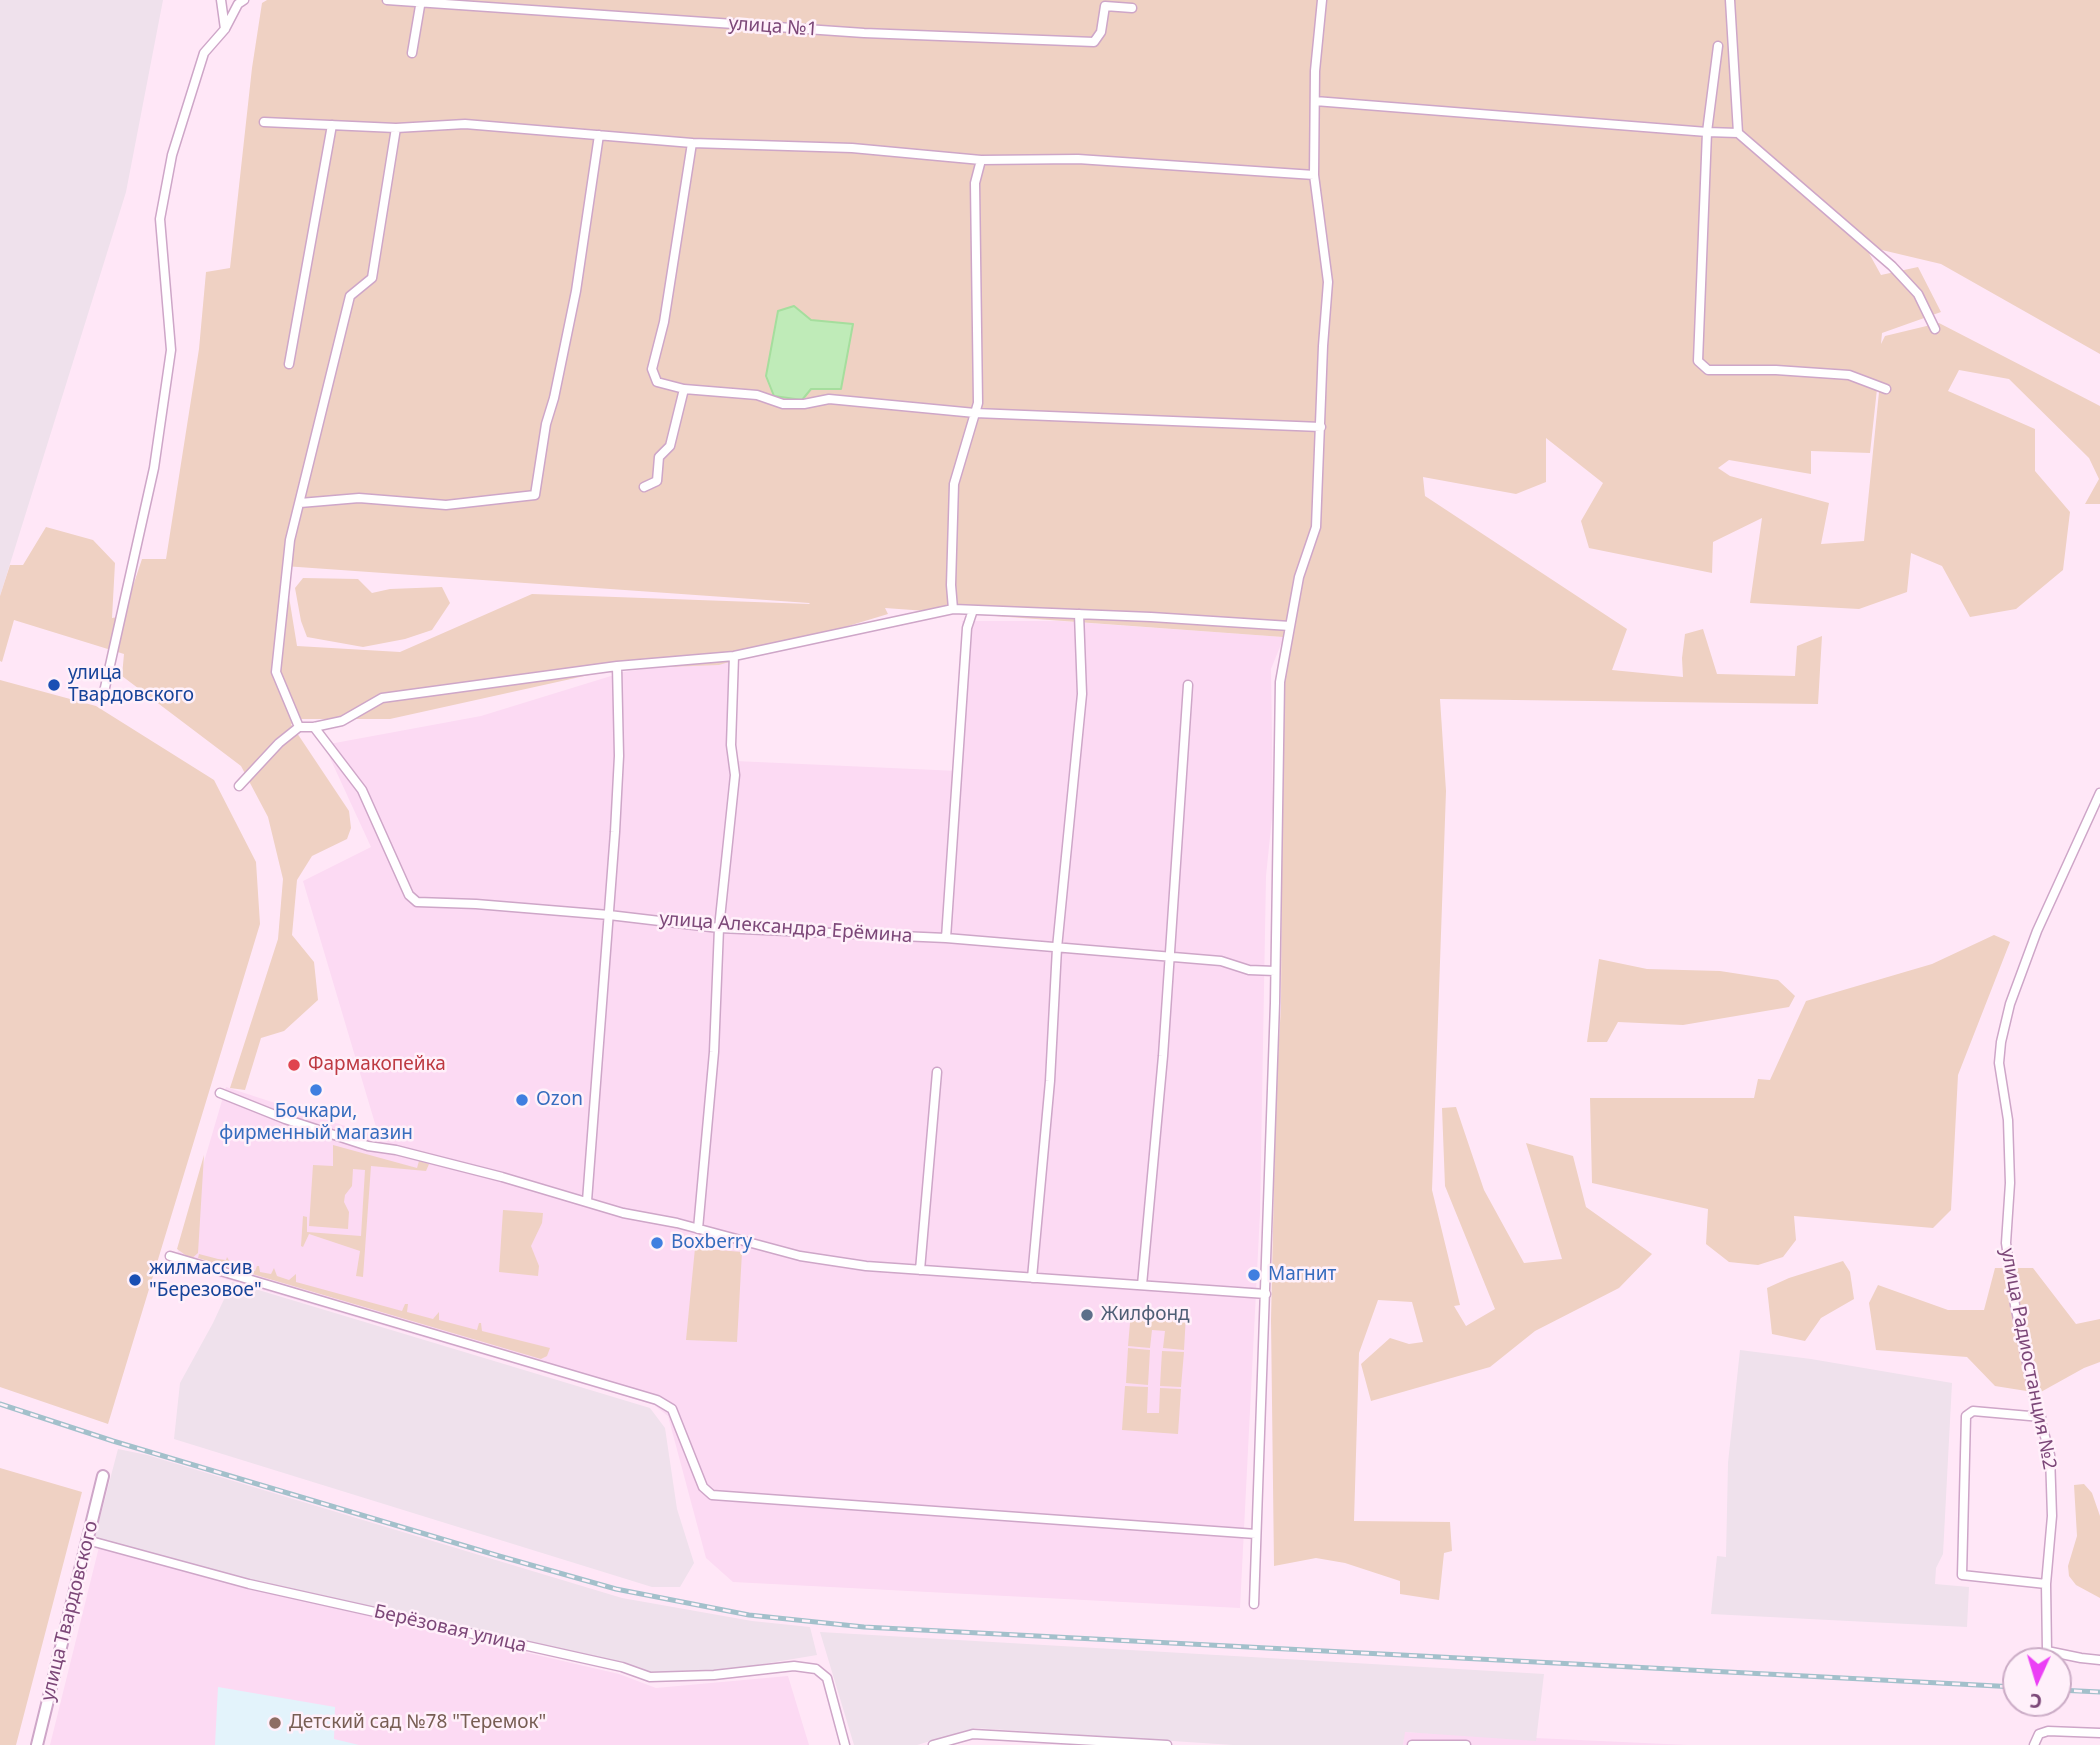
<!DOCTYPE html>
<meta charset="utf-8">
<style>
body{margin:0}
#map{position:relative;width:2100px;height:1745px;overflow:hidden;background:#ffe7f7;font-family:"Noto Sans",sans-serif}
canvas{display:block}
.north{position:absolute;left:2002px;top:1647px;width:70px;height:70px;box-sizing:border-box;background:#fff0fa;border:2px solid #cbacc6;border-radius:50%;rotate:184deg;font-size:19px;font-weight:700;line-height:28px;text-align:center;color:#7c4778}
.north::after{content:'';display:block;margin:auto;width:24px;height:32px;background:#eb3ff5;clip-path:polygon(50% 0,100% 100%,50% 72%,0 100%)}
</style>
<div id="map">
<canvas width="2100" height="1745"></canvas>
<div class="north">С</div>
</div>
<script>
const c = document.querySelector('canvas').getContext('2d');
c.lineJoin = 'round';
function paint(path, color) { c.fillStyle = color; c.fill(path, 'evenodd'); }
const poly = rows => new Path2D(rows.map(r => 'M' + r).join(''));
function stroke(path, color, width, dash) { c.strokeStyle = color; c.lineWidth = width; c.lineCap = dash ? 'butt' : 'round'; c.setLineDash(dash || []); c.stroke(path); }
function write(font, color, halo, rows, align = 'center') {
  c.font = font + ' "Noto Sans",sans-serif'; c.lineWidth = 5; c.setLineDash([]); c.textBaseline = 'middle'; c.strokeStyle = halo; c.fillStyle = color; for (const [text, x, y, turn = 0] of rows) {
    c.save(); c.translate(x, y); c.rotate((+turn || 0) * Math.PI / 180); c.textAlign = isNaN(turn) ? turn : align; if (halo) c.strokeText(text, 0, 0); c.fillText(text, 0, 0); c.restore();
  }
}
paint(poly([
 [962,621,1060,621,1284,637,1271,669,1273,808,1266,876,1260,1213,1240,1608,733,1582,706,1558,668,1416,654,1405,174,1264,226,1087,379,1137,303,881,371,847,324,745,481,716,624,672,736,656,735,761,958,771,966,696],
 [99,1547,252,1589,619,1674,656,1688,788,1676,809,1745,50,1745],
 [1404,1732,1688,1745,1403,1745]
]), '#fcdaf3');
paint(poly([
 [0,0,163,0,126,192,0,596],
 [232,1282,650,1408,665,1428,677,1509,694,1563,680,1587,652,1587,174,1439,180,1383,213,1323],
 [1740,1350,1811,1359,1952,1383,1943,1554,1936,1568,1935,1584,1969,1587,1967,1627,1711,1614,1717,1556,1726,1557,1728,1463],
 [118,1449,147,1455,622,1598,752,1621,810,1627,817,1655,727,1670,660,1675,250,1581,95,1537],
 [820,1632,1544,1674,1536,1741,1405,1732,1403,1745,1233,1745,975,1728,917,1745,854,1745]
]), '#efe1ec');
paint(poly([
 [218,1687,335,1707,334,1739,359,1745,215,1745]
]), '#e3f3fb');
paint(poly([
 [267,0,2100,0,2100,354,1941,264,1865,246,1881,275,1918,267,1941,312,1882,333,1881,344,1885,336,1939,323,2100,406,2100,504,2085,504,2099,479,2089,458,2009,379,1959,370,1948,391,2035,429,2035,471,2070,512,2063,570,2016,609,1970,617,1942,566,1911,553,1907,592,1859,609,1750,603,1762,518,1713,542,1712,573,1589,548,1581,521,1603,483,1546,438,1546,482,1516,494,1423,477,1425,496,1627,629,1612,670,1683,677,1682,658,1685,634,1703,629,1717,674,1795,676,1797,646,1822,636,1818,704,1440,699,1446,791,1432,1190,1460,1305,1454,1306,1466,1326,1495,1309,1445,1186,1442,1108,1456,1107,1484,1190,1524,1263,1562,1259,1526,1143,1573,1156,1586,1207,1652,1254,1619,1288,1535,1331,1490,1367,1371,1401,1361,1364,1390,1338,1409,1344,1423,1342,1412,1302,1378,1300,1359,1353,1354,1521,1450,1522,1452,1551,1444,1553,1439,1600,1400,1594,1400,1581,1345,1563,1316,1558,1274,1566,1271,1320,1276,1089,1281,1006,1283,637,885,608,888,614,719,665,616,669,390,719,300,719,291,724,349,811,351,828,347,839,312,856,297,880,292,935,314,962,318,1000,284,1031,261,1038,245,1090,230,1088,278,939,283,879,268,817,241,766,122,676,124,654,14,620,2,662,0,661,0,596,10,565,23,565,46,527,93,540,115,563,112,618,123,616,142,559,166,559,199,349,206,272,230,268,252,68,262,3],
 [1877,389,1879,392,1864,541,1821,544,1829,503,1730,476,1718,468,1729,460,1811,474,1811,451,1870,453],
 [284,566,809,603,810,604,532,594,400,652,297,646],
 [303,578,358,579,372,593,390,589,442,587,450,603,432,630,405,639,363,647,307,637,301,621,295,588],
 [0,680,96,706,214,780,256,862,260,924,108,1424,0,1387],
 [1994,935,2010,942,1958,1075,1951,1210,1933,1228,1794,1216,1796,1240,1783,1257,1758,1265,1729,1262,1706,1244,1708,1209,1592,1183,1590,1098,1754,1098,1758,1079,1770,1080,1806,1001,1932,964],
 [1599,959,1647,969,1720,971,1778,980,1795,996,1789,1007,1683,1025,1618,1022,1607,1042,1587,1042],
 [333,1145,417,1168,419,1161,429,1164,426,1171,371,1166,363,1277,356,1276,360,1251,309,1234,303,1247,301,1246,303,1216,307,1217,307,1232,361,1236,365,1170,353,1169,352,1186,345,1195,344,1202,349,1212,348,1229,309,1226,313,1165,333,1166],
 [204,1155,198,1253,191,1259,177,1249],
 [503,1210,543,1213,542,1223,531,1246,539,1266,538,1276,499,1272],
 [695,1248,742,1252,737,1342,686,1340],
 [199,1254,218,1259,226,1260,227,1257,232,1266,255,1271,257,1266,259,1266,260,1272,271,1274,274,1268,277,1276,289,1280,296,1274,296,1282,402,1311,405,1304,408,1304,407,1312,433,1319,439,1312,439,1320,477,1330,479,1323,481,1323,482,1331,550,1348,547,1356,541,1359,198,1258],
 [1843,1261,1850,1272,1854,1299,1821,1318,1805,1341,1772,1334,1767,1288,1789,1278],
 [1995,1268,2033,1268,2076,1324,2100,1319,2100,1362,2084,1368,2039,1393,1995,1386,1967,1357,1876,1350,1869,1303,1878,1285,1948,1310,1984,1310],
 [1131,1311,1186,1315,1184,1350,1163,1348,1165,1331,1152,1330,1150,1348,1128,1346],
 [1128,1348,1150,1350,1148,1385,1126,1383],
 [1162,1351,1184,1352,1181,1387,1160,1386],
 [1125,1386,1148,1387,1147,1413,1159,1413,1160,1388,1181,1389,1178,1434,1122,1430],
 [0,1468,82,1492,16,1745,0,1745],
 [2084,1484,2092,1493,2100,1516,2100,1598,2076,1585,2069,1576,2068,1566,2077,1536,2074,1485]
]), '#efd1c3');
const water = poly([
 [794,306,811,320,853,324,841,389,811,389,802,400,774,396,766,376,778,311,794,306]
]);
paint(water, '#bfebb8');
stroke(water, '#a5de9d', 2);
const minor = poly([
 [221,0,225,29],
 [387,0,864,33,1094,42,1101,32,1105,6,1132,8],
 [1730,0,1738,133,1892,266,1918,294,1935,329],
 [1718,46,1707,132,1698,361,1708,370,1776,370,1849,375,1886,389],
 [412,53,421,0],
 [1315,101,1707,132,1738,133],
 [264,122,396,128,465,124,692,143,852,148,981,160,1078,159,1314,175],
 [289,364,332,125],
 [684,389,757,395,783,404,804,404,829,399,975,413,1321,427],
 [644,487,657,481,659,457,670,446,684,389,657,382,652,369,664,322,692,143],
 [300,503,359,498,446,505,535,495,546,424,554,398,576,291,599,135],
 [953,609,951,585,954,484,978,403,975,183,981,160],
 [104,692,154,468,171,350,160,219,172,155,204,53,225,29,238,4,244,0],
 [299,727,276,672,290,540,350,296,372,278,396,128],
 [314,727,362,790,409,895,417,902,476,904,609,915,719,928,946,938,1221,961,1249,970,1275,971],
 [239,786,279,743,299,727,314,727,342,721,382,698,617,666,734,656,953,609,1151,617,1290,626],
 [2100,793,2037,931,2010,1004,2001,1042,1999,1063,2008,1120,2010,1183,2006,1243,2015,1305,2034,1396,2050,1455,2052,1516,2046,1584,2047,1651,2081,1658,2100,1660],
 [946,938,967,628,973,610],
 [220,1093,285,1119,368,1146,396,1150,502,1177,623,1213,677,1223,800,1256,866,1266,1266,1294],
 [587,1201,615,832,619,756,617,666],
 [698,1229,714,1052,719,928,735,775,731,745,734,656],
 [170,1256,657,1400,672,1409,703,1487,712,1495,1256,1534],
 [920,1270,937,1072],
 [1032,1278,1050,1081,1057,948,1082,694,1079,614],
 [1142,1285,1163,1056,1188,685],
 [2041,1417,1973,1411,1966,1416,1962,1575,2046,1584],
 [87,1540,249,1584,622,1667,650,1677,714,1675,794,1666,816,1669,827,1678,845,1745],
 [1254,1604,1275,1003,1280,682,1299,577,1316,527,1323,346,1328,282,1314,175,1315,71,1322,0],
 [933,1745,973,1734,1167,1745],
 [1412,1745,1466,1745],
 [2034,1745,2039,1734,2048,1731,2100,1733]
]);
const tertiary = poly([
 [37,1745,103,1476]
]);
stroke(minor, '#cea6c8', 11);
stroke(tertiary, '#cea6c8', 14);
stroke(minor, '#fff', 8);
stroke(tertiary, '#fff', 10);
const rail = poly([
 [0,1404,113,1441,499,1556,616,1589,749,1615,864,1627,2016,1687],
 [2058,1690,2100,1692]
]);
stroke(rail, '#a3c0cb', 5);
stroke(rail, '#fff0fa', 2.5, [8]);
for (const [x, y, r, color] of [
 [54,685,7,"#1a4fb4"],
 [294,1065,7,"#e0444e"],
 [316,1090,7,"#3f7fe0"],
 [522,1100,7,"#3f7fe0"],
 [657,1243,7,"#3f7fe0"],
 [1254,1275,7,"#3f7fe0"],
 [135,1280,7,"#1a4fb4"],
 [1087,1315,7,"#5c6f8a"],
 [275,1723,7,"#8d6e63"]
]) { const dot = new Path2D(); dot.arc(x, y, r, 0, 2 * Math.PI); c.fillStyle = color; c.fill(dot); stroke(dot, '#fff0fa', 2.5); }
write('19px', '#7c4778', '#fff0fa', [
 ["улица №1",773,27,4],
 ["улица Александра Ерёмина",786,928,4],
 ["улица Радиостанция №2",2028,1359,79],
 ["улица Твардовского",70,1611,-76],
 ["Берёзовая улица",450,1629,13]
]);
write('19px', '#164399', '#fff0fa', [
 ["улица",68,674],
 ["Твардовского",68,696],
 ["жилмассив",149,1269],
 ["\"Березовое\"",149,1291]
], 'left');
write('19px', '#be3a42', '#fff0fa', [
 ["Фармакопейка",308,1065]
], 'left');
write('19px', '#366cbe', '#fff0fa', [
 ["Ozon",536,1100],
 ["Бочкари,",316,1112,"center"],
 ["фирменный магазин",316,1134,"center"],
 ["Boxberry",671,1243],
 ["Магнит",1268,1275]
], 'left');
write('19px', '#4e5e75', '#fff0fa', [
 ["Жилфонд",1101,1315]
], 'left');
write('19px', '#785e54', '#fff0fa', [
 ["Детский сад №78 \"Теремок\"",289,1723]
], 'left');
</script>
